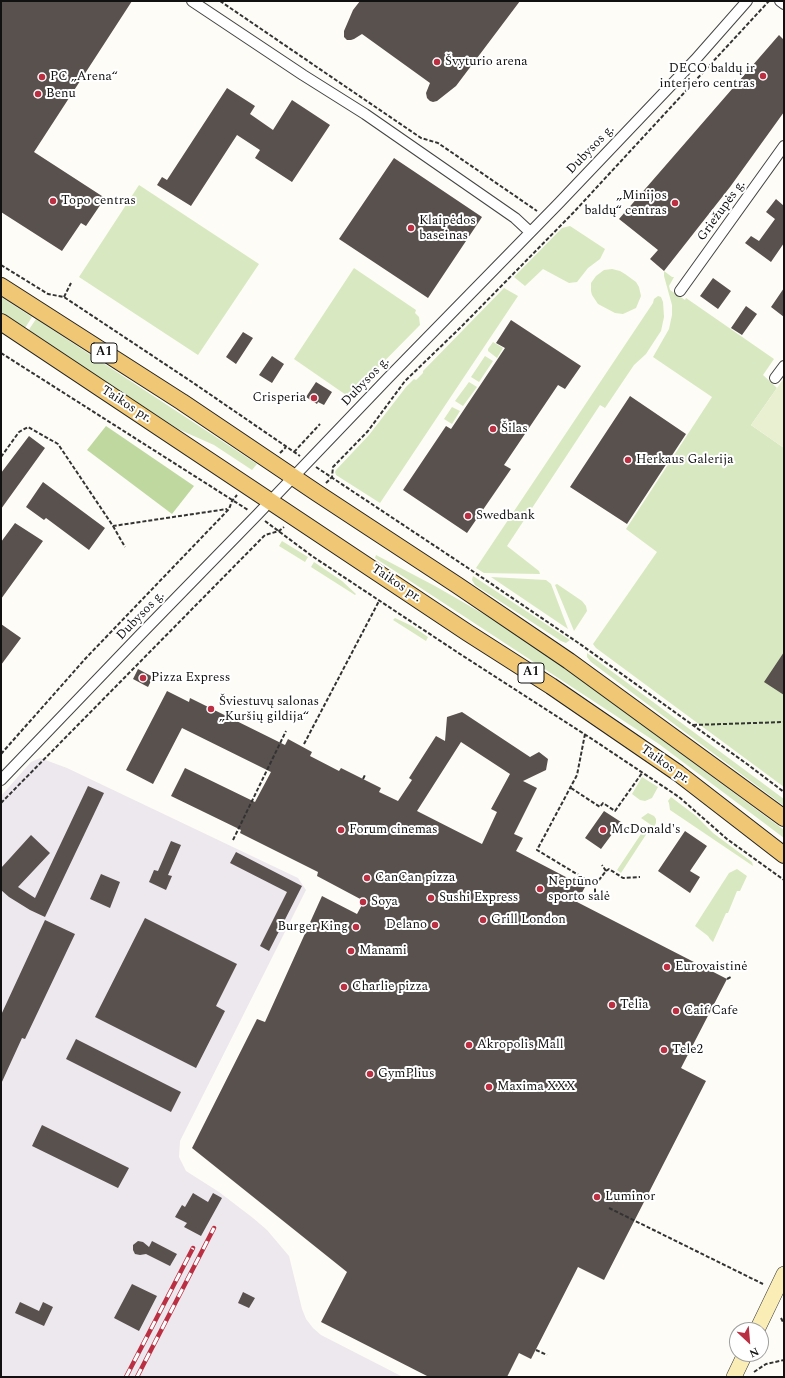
<!DOCTYPE html>
<meta charset="utf-8">
<style>
body{margin:0}
#map{position:relative;width:785px;height:1378px;overflow:hidden;background:#fefcf6;font-family:Spectral,serif}
canvas{display:block}
.frame{position:absolute;inset:0;border:2px solid #111;pointer-events:none}
.north{position:absolute;left:729px;top:1322px;width:40px;height:40px;box-sizing:border-box;background:#fff;border:1px solid #a0a0a0;border-radius:50%;rotate:154deg;font-size:11px;font-weight:700;line-height:16px;text-align:center;color:#111}
.north::after{content:'';display:block;margin:auto;width:14px;height:18px;background:#ba3042;clip-path:polygon(50% 0,100% 100%,50% 72%,0 100%)}
</style>
<div id="map">
<canvas width="785" height="1378"></canvas>
<div class="frame"></div>
<div class="north">N</div>
</div>
<script>
const c = document.querySelector('canvas').getContext('2d');
c.lineJoin = 'round';
function paint(path, color) { c.fillStyle = color; c.fill(path, 'evenodd'); }
const poly = rows => new Path2D(rows.map(r => 'M' + r).join(''));
function stroke(path, color, width, dash) { c.strokeStyle = color; c.lineWidth = width; c.lineCap = dash ? 'butt' : 'round'; c.setLineDash(dash || []); c.stroke(path); }
function write(font, color, halo, rows, align = 'center') {
  c.font = font + ' Spectral,serif'; c.lineWidth = 4; c.setLineDash([]); c.textBaseline = 'middle'; c.strokeStyle = halo; c.fillStyle = color; for (const [text, x, y, turn = 0] of rows) {
    c.save(); c.translate(x, y); c.rotate((+turn || 0) * Math.PI / 180); c.textAlign = isNaN(turn) ? turn : align; if (halo) c.strokeText(text, 0, 0); c.fillText(text, 0, 0); c.restore();
  }
}
paint(poly([
 [40,758,67,768,298,878,306,890,180,1141,179,1157,186,1171,219,1192,253,1218,267,1230,289,1256,302,1309,306,1319,313,1328,321,1335,403,1377,1,1377,1,796,31,762]
]), '#ede7ee');
paint(poly([
 [139,185,259,264,198,355,79,277],
 [570,226,605,249,600,259,588,268,577,282,569,283,543,269,525,286,514,277,562,228],
 [354,268,416,310,415,313,419,317,420,325,349,397,294,359],
 [612,269,620,271,625,274,636,282,639,287,641,296,636,308,623,314,615,313,598,304,592,295,591,291,591,283,596,276,604,270],
 [664,271,672,277,674,277,669,286,670,290,685,300,686,298,774,359,763,375,777,388,751,425,784,448,784,787,596,648,593,644,657,552,626,529,712,397,653,357,669,329,672,315,672,305,664,276],
 [504,288,518,296,380,503,336,475,335,472,336,470,369,435,406,387,414,379,416,380,423,373,423,371],
 [658,296,661,297,663,302,664,317,661,331,657,337,646,354,634,365,605,408,600,405,507,546,539,571,540,574,484,573,476,568,653,303,654,299],
 [1,297,32,317,25,328,1,312],
 [36,319,257,464,252,470,214,445,178,429,28,331],
 [493,342,503,348,497,358,488,351,488,349],
 [485,356,493,361,479,382,471,377],
 [469,382,477,387,463,406,455,401],
 [452,407,460,411,452,424,444,419],
 [282,541,308,557,305,562,279,546],
 [376,555,435,586,494,620,565,668,784,830,784,838,659,744,375,558],
 [314,562,342,581,356,594,355,595,311,567],
 [473,576,570,640,566,643,561,641,475,585,472,580],
 [491,577,546,580,551,584,568,629],
 [557,584,582,601,586,606,587,611,574,631,555,585],
 [395,618,412,626,428,637,426,641,393,620],
 [587,653,784,799,784,806,591,662,587,657],
 [642,777,658,787,652,798,645,801,640,800,632,794],
 [671,797,696,816,713,833,752,862,753,866,673,812,670,810,669,803,668,801],
 [648,813,654,816,656,819,656,823,654,827,641,818],
 [645,828,649,830,621,873,617,870],
 [737,869,747,876,740,891,737,891,728,913,726,913,713,942,710,939,708,936,695,926,729,873]
]), '#d8e8c0');
paint(poly([
 [106,426,194,486,172,514,87,450]
]), '#bed8a0');
paint(poly([
 [784,378,784,448,751,425]
]), '#e8f0d1');
paint(poly([
 [1,1,132,1,34,152,105,198,86,226,81,223,62,251,1,212],
 [360,1,520,1,456,86,437,101,433,102,430,101,427,98,426,93,430,83,362,34,354,39,351,40,347,40,344,37,344,31,353,10],
 [779,35,784,40,784,112,730,187,664,271,650,259,658,250,619,219],
 [227,88,255,106,250,114,273,130,292,100,330,125,292,182,255,158,260,150,237,135,191,206,157,185,162,177,167,180],
 [394,158,482,217,428,298,339,239],
 [776,199,784,206,784,243,771,262,745,243,751,236,759,241,775,219,766,212],
 [713,278,731,291,718,309,700,296],
 [784,288,784,317,771,307],
 [746,306,757,314,742,335,731,328],
 [511,320,581,366,565,389,558,385,504,465,511,469,467,533,403,490,446,426,451,429,505,348,496,343],
 [243,332,253,338,236,364,226,357],
 [272,356,284,364,272,383,259,375],
 [316,382,332,392,324,405,318,402,317,404,306,397],
 [630,396,686,434,627,524,570,487],
 [29,436,45,448,1,509,1,473],
 [43,482,105,528,89,550,46,518,44,520,26,507],
 [15,523,43,541,1,599,1,542],
 [1,624,21,638,1,665],
 [784,652,784,695,764,682],
 [138,669,153,677,148,687,133,679],
 [167,691,189,702,190,698,285,745,288,739,312,752,310,756,339,771,341,768,381,788,379,792,398,801,412,780,409,778,436,736,445,741,447,717,462,712,530,757,539,752,548,759,546,770,523,781,537,788,514,834,523,838,516,851,585,887,577,902,727,979,681,1068,706,1081,604,1280,578,1267,531,1359,519,1353,507,1377,429,1377,321,1322,347,1272,192,1148,257,1019,265,1022,322,896,357,914,364,901,317,876,318,872,240,833,241,830,171,796,185,768,255,802,271,772,182,728,153,784,126,770],
 [461,742,510,774,491,809,497,812,482,844,417,811],
 [88,786,104,793,45,917,30,910,9,897,1,890,1,868,31,835,50,853,18,887,35,898],
 [604,811,621,822,601,849,585,838],
 [685,831,707,846,690,871,700,877,690,893,658,871],
 [171,841,181,845,168,875,172,876,166,890,149,882,154,870,158,871],
 [236,852,302,886,269,951,260,946,287,892,230,863],
 [101,874,120,882,110,908,90,899],
 [145,918,237,964,216,1006,225,1011,196,1068,95,1017],
 [45,920,75,934,25,1039,22,1038,1,1084,1,1015],
 [76,1039,181,1092,171,1112,66,1059],
 [42,1125,129,1168,118,1188,32,1146],
 [193,1193,208,1202,213,1193,222,1198,201,1236,184,1227,187,1223,175,1217,182,1205,185,1207],
 [138,1241,143,1242,149,1247,152,1241,177,1254,170,1266,146,1254,140,1255,135,1254,133,1250,133,1245],
 [132,1284,157,1296,139,1331,114,1318],
 [243,1292,255,1298,249,1308,238,1303],
 [20,1302,39,1311,43,1302,53,1307,44,1326,15,1313]
]), '#59514e');
const minor = poly([
 [192,1,303,75,365,114,515,218,530,232],
 [780,1,784,4],
 [680,291,784,146],
 [775,378,784,366],
 [1,780,141,634,257,515,388,378,559,203,695,60,747,1]
]);
const secondary = poly([
 [757,1330,784,1274],
 [734,1377,745,1354]
]);
const primary = poly([
 [1,286,182,402,317,493,457,585,569,661,784,818],
 [1,322,468,633,551,686,678,773,784,855]
]);
stroke(minor, '#444', 12);
stroke(secondary, '#333', 16);
stroke(primary, '#222', 18);
stroke(poly([
 [220,1,421,138,438,143,537,211],
 [1,265,48,294,64,297,192,382,300,456],
 [64,297,71,283],
 [1,353,248,510],
 [294,452,320,424],
 [280,453,286,447],
 [1,457,19,432,28,427,58,444,113,526,227,509],
 [316,467,468,568,580,644,747,764,784,792],
 [326,483,332,477,333,467,368,431,405,381,461,327,573,213,769,1],
 [265,521,312,556,457,652,592,739,679,797,727,839,784,880],
 [113,526,125,547],
 [693,725,784,722],
 [585,734,577,775,537,850,595,885,595,897],
 [304,744,379,601],
 [1,754,85,659,229,509,232,501,237,495],
 [363,779,365,775],
 [571,788,600,807,603,803,615,811,642,773],
 [1,803,265,535,279,531,284,527],
 [233,840,286,731],
 [606,871,609,869,623,878,640,877],
 [595,885,606,871,602,865],
 [727,979,731,977],
 [609,1208,763,1284],
 [781,1318,784,1324],
 [536,1350,547,1355],
 [754,1372,766,1364,784,1360]
]), '#333', 2, [4, 2]);
stroke(minor, '#fff', 10);
stroke(secondary, '#faedb5', 15);
stroke(primary, '#f0c774', 16);
const rail = poly([
 [126,1377,193,1248],
 [137,1377,214,1228]
]);
stroke(rail, '#ba3042', 4.5);
stroke(rail, '#fff', 3, [9]);
for (const [x, y, r, color] of [
 [437,62,4,"#ba3042"],
 [763,76,4,"#ba3042"],
 [42,77,4,"#ba3042"],
 [38,94,4,"#ba3042"],
 [53,201,4,"#ba3042"],
 [675,203,4,"#ba3042"],
 [411,228,4,"#ba3042"],
 [314,398,4,"#ba3042"],
 [493,429,4,"#ba3042"],
 [628,460,4,"#ba3042"],
 [468,516,4,"#ba3042"],
 [143,678,4,"#ba3042"],
 [211,709,4,"#ba3042"],
 [341,830,4,"#ba3042"],
 [603,830,4,"#ba3042"],
 [367,878,4,"#ba3042"],
 [540,889,4,"#ba3042"],
 [431,898,4,"#ba3042"],
 [363,902,4,"#ba3042"],
 [483,920,4,"#ba3042"],
 [435,925,4,"#ba3042"],
 [356,927,4,"#ba3042"],
 [351,951,4,"#ba3042"],
 [667,967,4,"#ba3042"],
 [344,987,4,"#ba3042"],
 [612,1005,4,"#ba3042"],
 [676,1011,4,"#ba3042"],
 [469,1045,4,"#ba3042"],
 [664,1050,4,"#ba3042"],
 [370,1074,4,"#ba3042"],
 [489,1087,4,"#ba3042"],
 [597,1197,4,"#ba3042"]
]) { const dot = new Path2D(); dot.arc(x, y, r, 0, 2 * Math.PI); c.fillStyle = color; c.fill(dot); stroke(dot, '#fff', 1.5); }
for (const [x, y, w] of [
 [104,353,26],
 [531,673,26]
]) { const box = new Path2D(); box.roundRect(x - w / 2, y - 10, w, 20, 3); c.fillStyle = '#fff'; c.fill(box); stroke(box, '#111', 1); }
write('bold 12px', '#111', null, [
 ["A1",104,353],
 ["A1",531,673]
]);
write('13px', '#111', '#fff', [
 ["Švyturio arena",445,62],
 ["DECO baldų ir",755,69,"right"],
 ["interjero centras",755,84,"right"],
 ["PC „Arena“",50,77],
 ["Benu",46,94],
 ["„Minijos",667,196,"right"],
 ["baldų“ centras",667,211,"right"],
 ["Topo centras",61,201],
 ["Klaipėdos",419,221],
 ["baseinas",419,236],
 ["Crisperia",306,398,"right"],
 ["Šilas",501,429],
 ["Herkaus Galerija",636,460],
 ["Swedbank",476,516],
 ["Pizza Express",151,678],
 ["Šviestuvų salonas",219,702],
 ["„Kuršių gildija“",219,717],
 ["Forum cinemas",349,830],
 ["McDonald's",611,830],
 ["CanCan pizza",375,878],
 ["Neptūno",548,882],
 ["sporto salė",548,897],
 ["Sushi Express",439,898],
 ["Soya",371,902],
 ["Grill London",491,920],
 ["Delano",427,925,"right"],
 ["Burger King",348,927,"right"],
 ["Manami",359,951],
 ["Eurovaistinė",675,967],
 ["Charlie pizza",352,987],
 ["Telia",620,1005],
 ["Caif Cafe",684,1011],
 ["Akropolis Mall",477,1045],
 ["Tele2",672,1050],
 ["GymPlius",378,1074],
 ["Maxima XXX",497,1087],
 ["Luminor",605,1197]
], 'left');
write('13px', '#111', '#fff', [
 ["Dubysos g.",591,150,-46],
 ["Griežupės g.",722,211,-54],
 ["Dubysos g.",366,382,-46],
 ["Taikos pr.",126,405,33],
 ["Taikos pr.",396,584,34],
 ["Dubysos g.",141,616,-46],
 ["Taikos pr.",665,765,35]
]);
</script>
